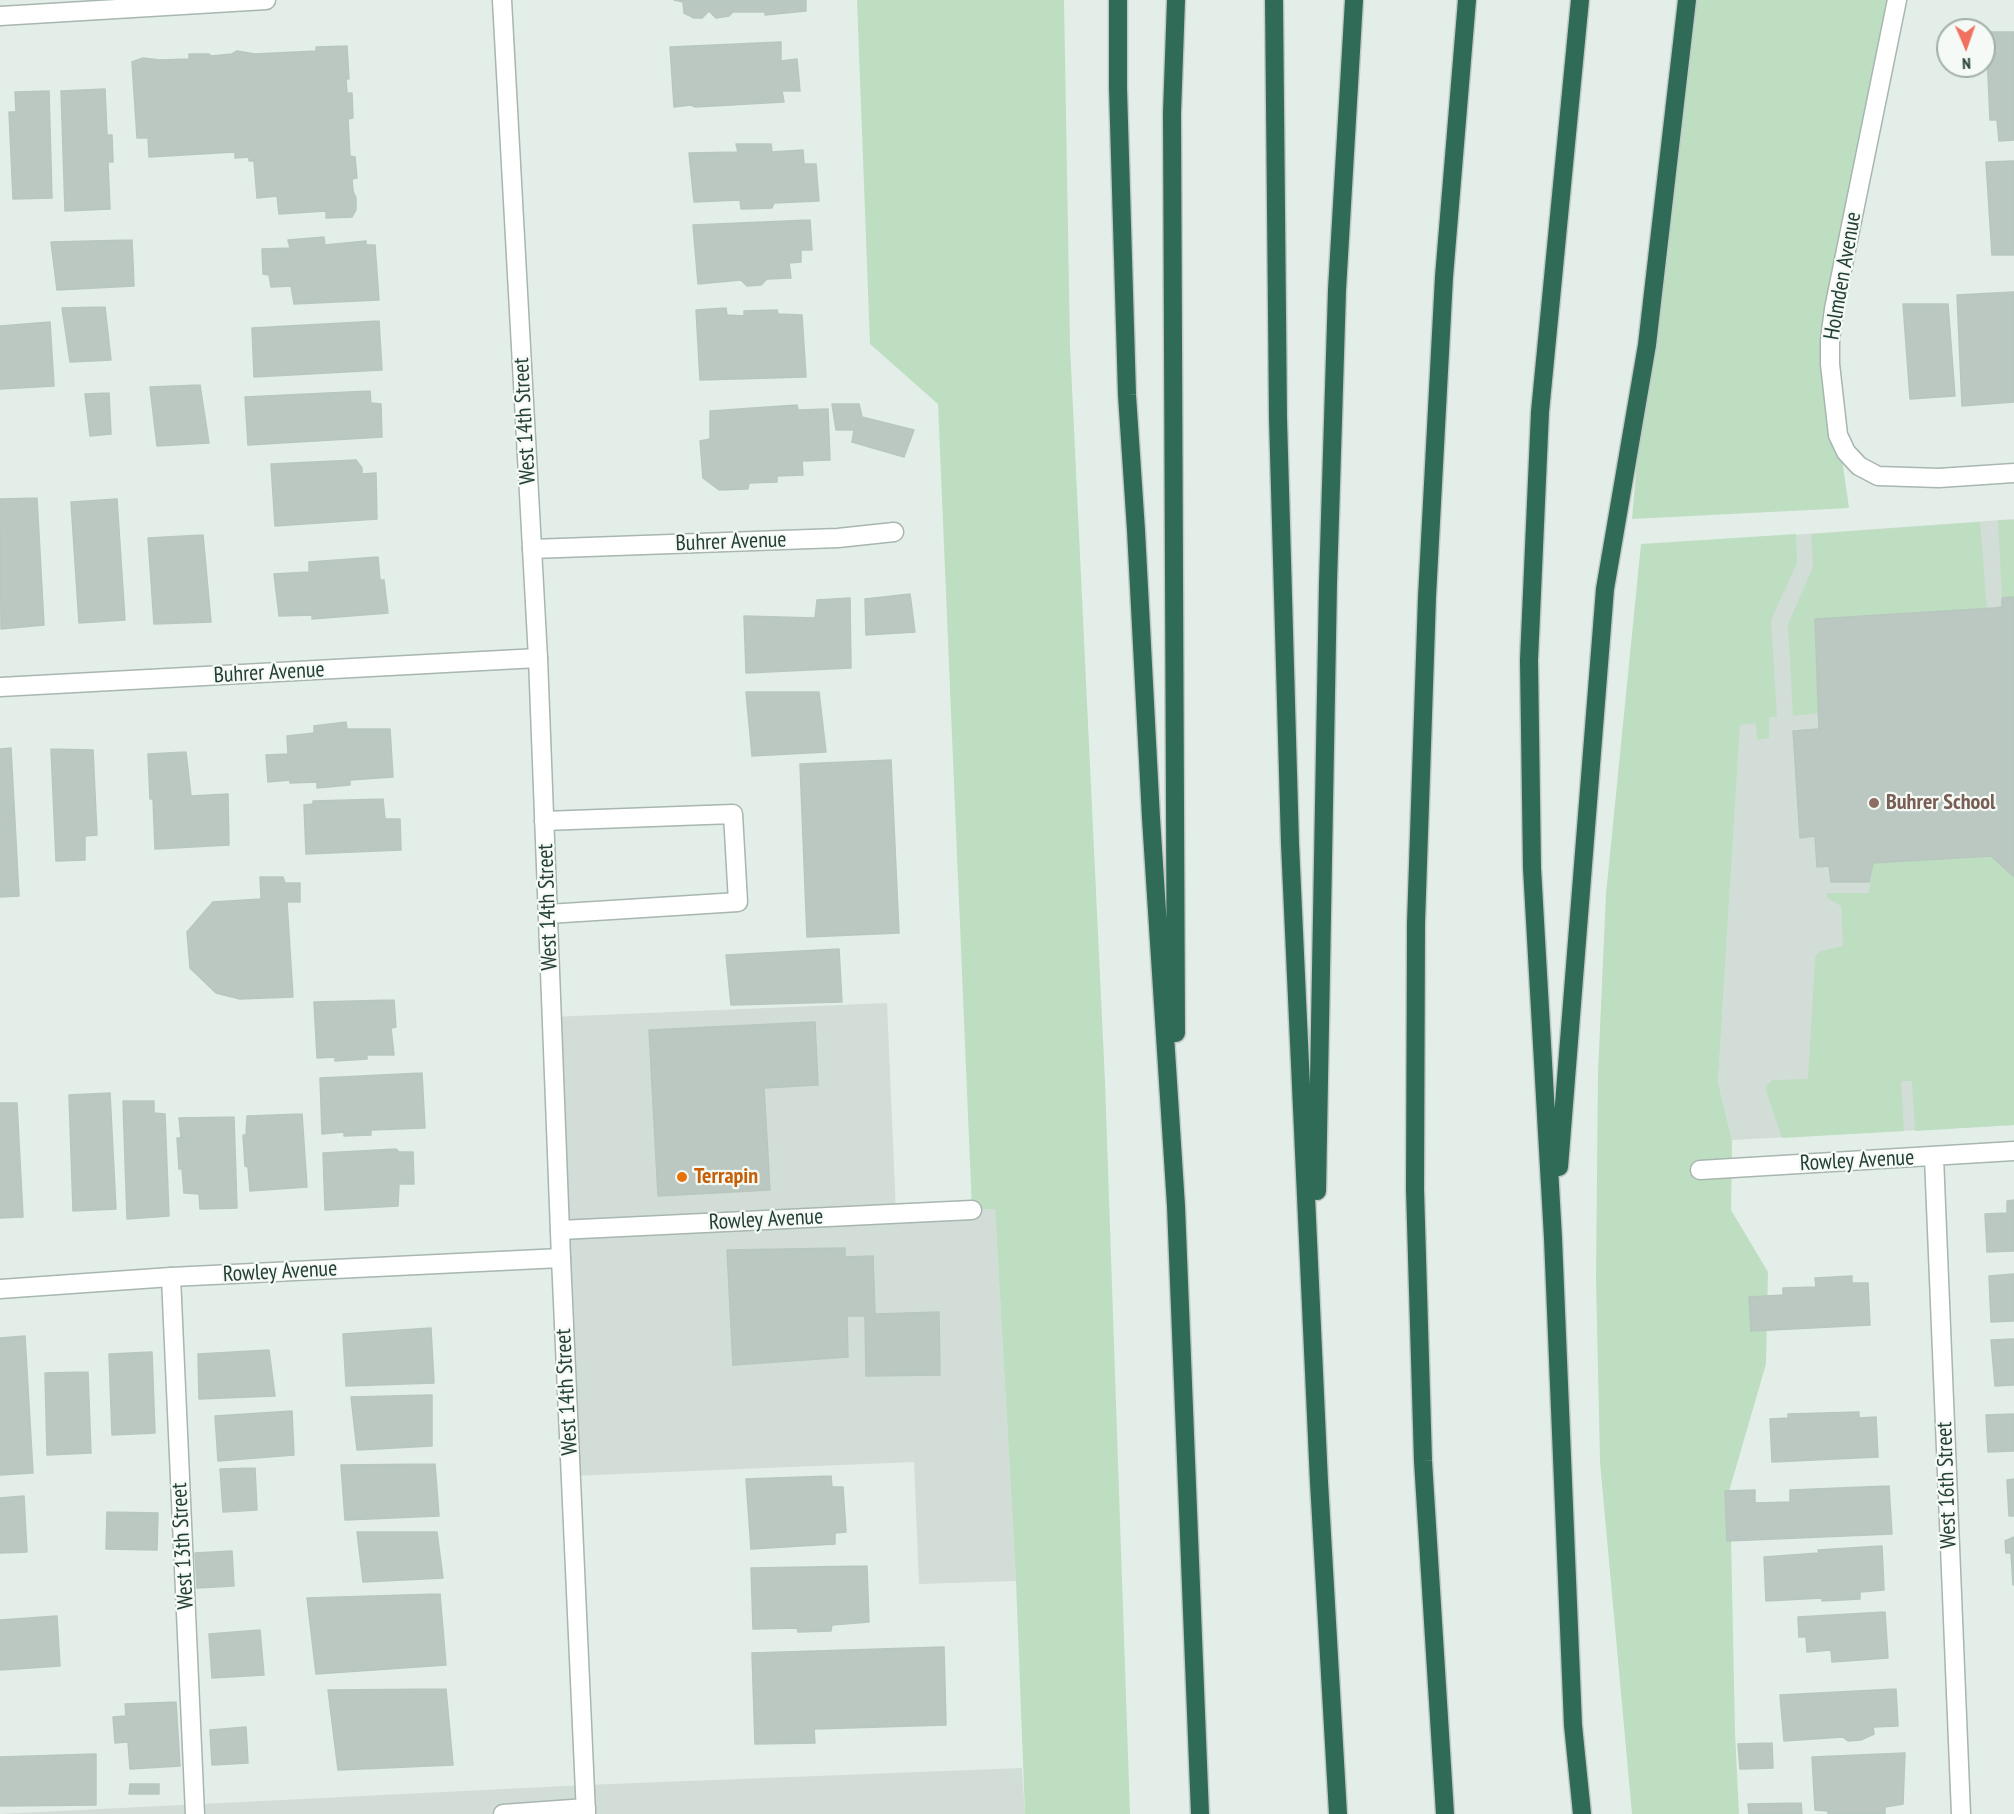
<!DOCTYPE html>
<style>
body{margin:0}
#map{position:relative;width:2014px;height:1814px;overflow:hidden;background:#e4eee8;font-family:"PT Sans Narrow",sans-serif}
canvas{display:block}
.north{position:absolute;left:1936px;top:18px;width:60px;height:60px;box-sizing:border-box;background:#f5faf7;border:2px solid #a1afa9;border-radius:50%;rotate:178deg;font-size:16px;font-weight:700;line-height:24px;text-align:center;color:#243f34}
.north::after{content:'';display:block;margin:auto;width:21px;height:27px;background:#f07160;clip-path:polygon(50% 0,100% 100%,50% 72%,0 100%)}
</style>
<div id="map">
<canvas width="2014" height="1814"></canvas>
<div class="north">N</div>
</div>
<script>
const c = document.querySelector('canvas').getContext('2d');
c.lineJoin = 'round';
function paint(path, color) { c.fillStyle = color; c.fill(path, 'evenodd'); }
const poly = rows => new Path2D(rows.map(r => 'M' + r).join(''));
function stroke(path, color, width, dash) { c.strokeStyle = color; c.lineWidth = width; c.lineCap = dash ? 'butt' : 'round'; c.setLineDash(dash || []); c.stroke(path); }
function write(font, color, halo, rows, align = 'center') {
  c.font = font + ' "PT Sans Narrow",sans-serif'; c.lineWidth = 4.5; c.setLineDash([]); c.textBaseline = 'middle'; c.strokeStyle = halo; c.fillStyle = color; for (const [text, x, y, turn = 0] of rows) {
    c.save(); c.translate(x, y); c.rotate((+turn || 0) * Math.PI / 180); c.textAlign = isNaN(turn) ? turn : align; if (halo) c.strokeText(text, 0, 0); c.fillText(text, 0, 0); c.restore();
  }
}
paint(poly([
 [2014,519,2014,1125,1732,1140,1718,1082,1751,538],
 [887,1003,896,1214,995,1209,1016,1581,919,1584,914,1462,570,1476,552,1017],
 [1022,1768,1025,1814,0,1814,585,1785]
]), '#d2ddd7');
paint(poly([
 [857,0,1064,0,1070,345,1105,1081,1130,1814,1025,1814,1016,1581,995,1209,972,1210,938,404,870,344],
 [1687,0,1897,0,1834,309,1832,388,1849,508,1632,519,1647,345],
 [1998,520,2014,520,2014,597,2002,598],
 [1980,522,1987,608,1815,620,1819,713,1793,716,1788,624,1813,567,1811,534],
 [1796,534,1797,563,1771,620,1777,717,1769,717,1769,738,1757,740,1756,723,1740,725,1718,1082,1732,1140,1731,1210,1768,1272,1766,1364,1730,1488,1735,1732,1739,1814,1632,1814,1600,1462,1596,1278,1598,1073,1606,894,1641,544],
 [1991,856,2014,877,2014,1125,1915,1131,1912,1081,1901,1081,1904,1131,1782,1138,1766,1091,1767,1085,1772,1080,1808,1079,1815,959,1817,954,1821,951,1843,946,1841,906,1827,898,1827,893,1869,893,1873,863]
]), '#bedec2');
const building = poly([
 [674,0,806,0,806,11,765,15,765,12,733,12,729,16,716,18,709,11,702,18,694,18,684,13,683,2,674,0],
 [1986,32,2014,32,2014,140,1999,141,1997,120,1990,120,1986,32],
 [781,42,781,61,797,59,800,91,782,91,784,102,695,107,691,105,674,107,670,47,781,42],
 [347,46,349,79,346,79,347,93,352,93,353,118,348,119,350,156,355,157,357,178,352,179,353,191,356,198,356,210,352,217,326,218,326,211,279,214,277,196,257,198,254,161,249,161,249,157,235,158,235,152,149,157,148,138,137,138,132,62,143,58,160,60,189,59,189,54,209,54,211,56,232,54,237,51,255,54,316,51,316,47,347,46],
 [105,89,107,135,112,135,113,162,108,162,110,209,65,211,61,91,105,89],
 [49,91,52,198,13,199,9,112,16,112,15,92,49,91],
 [736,144,771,144,772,152,803,150,804,164,816,164,819,201,774,203,772,208,741,209,740,200,694,202,689,153,738,152,736,144],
 [2014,161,2014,255,1992,255,1986,162,2014,161],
 [810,220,812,250,801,250,801,262,789,263,791,278,767,279,761,285,747,286,741,280,698,284,693,225,810,220],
 [324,237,325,245,366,241,366,245,375,245,379,300,294,304,291,286,271,287,269,275,263,274,262,249,290,248,288,240,324,237],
 [132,240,134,286,57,290,51,242,132,240],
 [2014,292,2014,402,1962,406,1957,295,2014,292],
 [1903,304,1948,304,1955,396,1910,399,1903,304],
 [105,307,111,360,70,362,62,308,105,307],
 [726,308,727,315,744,316,744,311,777,310,778,314,802,315,806,377,700,380,696,310,726,308],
 [379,321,382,370,254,377,252,328,379,321],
 [50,322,54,386,0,389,0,326,50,322],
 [200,385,209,443,157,446,150,387,200,385],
 [370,391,371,403,381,404,382,437,248,445,245,397,370,391],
 [109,393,111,434,90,436,85,394,109,393],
 [832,404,859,404,862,417,914,430,904,457,852,442,854,430,836,430,832,404],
 [797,405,798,410,828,409,830,460,802,461,803,475,777,476,777,482,749,483,748,489,719,490,703,478,700,441,710,439,710,411,797,405],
 [356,460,362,468,362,474,376,473,377,519,275,526,271,464,356,460],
 [37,498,44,625,1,629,0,499,37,498],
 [117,499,125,620,79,623,71,502,117,499],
 [203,535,211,622,154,624,148,538,203,535],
 [378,557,380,580,384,580,388,613,312,619,312,615,279,616,274,574,309,572,309,562,378,557],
 [910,594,915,632,866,635,865,599,910,594],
 [2014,597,2014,877,1991,856,1873,863,1869,882,1831,882,1829,866,1817,867,1815,836,1800,838,1793,731,1819,729,1815,619,1994,608,2002,607,2002,598,2014,597],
 [850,598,851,668,746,673,744,616,815,618,817,600,850,598],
 [746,692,819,692,826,752,752,756,746,692],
 [346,722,347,729,390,729,393,777,350,780,350,785,317,788,317,782,290,783,290,780,268,782,266,755,288,754,287,736,314,733,314,726,346,722],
 [11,748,19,896,0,897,0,749,11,748],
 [51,749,93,750,97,835,85,836,85,860,56,861,51,749],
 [186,752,191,796,228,794,229,845,155,849,153,799,150,799,148,754,186,752],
 [891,760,899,933,807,937,800,764,891,760],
 [383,799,385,819,400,819,401,850,306,854,304,805,313,804,313,801,383,799],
 [260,877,283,877,285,883,300,883,300,902,287,902,293,997,240,999,216,993,190,968,187,932,213,902,261,899,260,877],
 [839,949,842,1002,731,1005,726,955,839,949],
 [394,1000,396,1027,391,1028,394,1055,367,1055,367,1059,335,1061,335,1057,317,1058,314,1002,394,1000],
 [815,1022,818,1085,764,1088,770,1190,658,1196,649,1030,815,1022],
 [422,1073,425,1128,371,1130,371,1135,344,1136,344,1132,322,1134,320,1078,422,1073],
 [110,1093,116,1209,73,1211,69,1095,110,1093],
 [123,1101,154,1101,154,1113,165,1114,169,1216,127,1219,123,1101],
 [0,1103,17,1103,23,1217,0,1218,0,1103],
 [302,1114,307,1187,250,1191,248,1167,245,1166,243,1135,246,1135,247,1116,302,1114],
 [234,1117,237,1208,200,1209,199,1194,184,1193,182,1169,179,1169,177,1138,181,1138,179,1118,234,1117],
 [396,1149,399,1152,413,1152,414,1184,399,1184,398,1206,325,1210,323,1153,396,1149],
 [2014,1200,2014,1251,1987,1252,1985,1214,2007,1213,2007,1201,2014,1200],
 [845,1248,845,1257,873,1256,875,1314,939,1312,940,1375,866,1376,865,1316,847,1316,848,1357,733,1365,727,1250,845,1248],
 [2014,1274,2014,1321,1991,1322,1989,1276,2014,1274],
 [1852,1276,1852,1283,1868,1283,1870,1325,1751,1331,1749,1297,1783,1295,1783,1288,1816,1287,1815,1278,1852,1276],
 [431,1328,434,1383,346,1386,343,1334,431,1328],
 [25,1336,33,1473,0,1475,0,1338,25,1336],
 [2014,1339,2014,1385,1995,1386,1991,1340,2014,1339],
 [269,1350,275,1396,199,1399,198,1354,269,1350],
 [152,1352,155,1433,112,1435,109,1354,152,1352],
 [88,1372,91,1453,47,1455,45,1373,88,1372],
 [432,1395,432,1446,357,1450,351,1397,432,1395],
 [292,1411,294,1455,218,1461,215,1416,292,1411],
 [1859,1412,1859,1418,1876,1417,1878,1457,1772,1462,1770,1419,1788,1418,1788,1414,1859,1412],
 [2014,1414,2014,1451,1988,1452,1986,1415,2014,1414],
 [435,1464,439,1516,345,1520,341,1465,435,1464],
 [255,1468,257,1510,223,1512,220,1469,255,1468],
 [831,1476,832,1487,843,1487,846,1532,835,1533,835,1544,751,1549,746,1479,831,1476],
 [2014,1479,2014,1516,2009,1516,2007,1480,2014,1479],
 [1889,1486,1892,1534,1727,1541,1725,1491,1755,1490,1755,1503,1790,1502,1790,1490,1889,1486],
 [24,1496,27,1552,0,1553,0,1498,24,1496],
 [107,1512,158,1513,157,1550,106,1549,107,1512],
 [357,1532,437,1532,443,1578,363,1582,357,1532],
 [2014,1537,2014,1585,2013,1585,2011,1553,2006,1553,2005,1541,2014,1537],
 [1882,1546,1884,1590,1860,1592,1860,1599,1822,1601,1822,1598,1766,1601,1764,1557,1819,1553,1818,1550,1882,1546],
 [232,1551,234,1586,197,1588,195,1553,232,1551],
 [867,1566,869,1622,832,1625,831,1631,798,1632,797,1628,753,1629,751,1568,867,1566],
 [440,1594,446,1665,316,1674,307,1598,440,1594],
 [1885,1612,1888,1658,1832,1662,1831,1650,1807,1652,1806,1637,1799,1637,1798,1617,1885,1612],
 [57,1616,60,1666,0,1670,0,1620,57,1616],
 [260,1630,264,1675,212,1678,209,1634,260,1630],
 [944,1647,946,1725,814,1729,815,1743,755,1744,752,1653,944,1647],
 [446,1689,453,1765,338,1770,328,1690,446,1689],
 [1896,1689,1898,1726,1873,1727,1874,1734,1861,1740,1848,1741,1843,1737,1784,1741,1780,1695,1896,1689],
 [176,1702,180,1766,130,1769,128,1742,115,1743,113,1717,126,1716,125,1704,176,1702],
 [246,1727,248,1763,212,1765,210,1730,246,1727],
 [1772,1743,1773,1768,1740,1769,1738,1744,1772,1743],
 [1905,1753,1903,1804,1885,1807,1885,1814,1828,1814,1828,1811,1815,1810,1812,1757,1905,1753],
 [96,1754,96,1805,0,1806,0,1757,96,1754],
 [130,1784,159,1784,159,1794,129,1794,130,1784],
 [1801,1803,1802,1814,1749,1814,1748,1804,1801,1803]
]);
paint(building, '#bac8c1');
stroke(building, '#b7c7be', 1.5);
const service = poly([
 [544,821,733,814,738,902,548,914],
 [171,1277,195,1814],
 [503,1814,586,1808]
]);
const minor = poly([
 [1897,0,1834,309,1830,340,1830,364,1838,435,1846,452,1859,466,1878,476,1939,478,2014,473],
 [0,16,266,0],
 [532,549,838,538,894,532],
 [0,687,538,658],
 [1934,1157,1961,1814],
 [1700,1170,2014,1151],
 [560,1230,972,1210],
 [0,1289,171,1277,561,1258]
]);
const tertiary = poly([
 [502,0,538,658,561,1258,586,1814]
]);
const motorway = poly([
 [1118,0,1118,88,1127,395,1136,530,1151,818,1176,1206,1200,1814],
 [1176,0,1172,113,1176,1033],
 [1274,0,1278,418,1290,844,1319,1482,1338,1814],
 [1580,0,1540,412,1529,660,1532,868,1553,1238,1573,1725,1582,1814],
 [1559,1167,1605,589,1647,345,1687,0],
 [1317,1191,1328,583,1337,290,1354,0],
 [1445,1814,1423,1461,1415,1189,1416,923,1427,597,1444,277,1467,0]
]);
stroke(service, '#a7b6ae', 21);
stroke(minor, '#a7b6ae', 21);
stroke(tertiary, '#a7b6ae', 21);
stroke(motorway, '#c2c9c6', 21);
stroke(service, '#fff', 18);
stroke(minor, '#fff', 18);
stroke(tertiary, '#fff', 18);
stroke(motorway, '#306b58', 18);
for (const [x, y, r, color] of [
 [1874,803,6,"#8d6e63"],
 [682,1177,6,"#e8710a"]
]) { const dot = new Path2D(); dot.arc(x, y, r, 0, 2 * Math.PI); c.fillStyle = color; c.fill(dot); stroke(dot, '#f5faf7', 2); }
write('22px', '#243f34', '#f5faf7', [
 ["Holmden Avenue",1843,276,-80],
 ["West 14th Street",525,421,-93],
 ["Buhrer Avenue",731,542,-2],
 ["Buhrer Avenue",269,673,-3],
 ["West 14th Street",548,907,-92],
 ["Rowley Avenue",1857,1161,-3],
 ["Rowley Avenue",766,1220,-3],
 ["Rowley Avenue",280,1272,-3],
 ["West 14th Street",567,1392,-93],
 ["West 16th Street",1947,1485,-92],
 ["West 13th Street",183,1546,-93]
]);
write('bold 22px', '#785e54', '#f5faf7', [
 ["Buhrer School",1886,803]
], 'left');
write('bold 22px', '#c56008', '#f5faf7', [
 ["Terrapin",694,1177]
], 'left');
</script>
